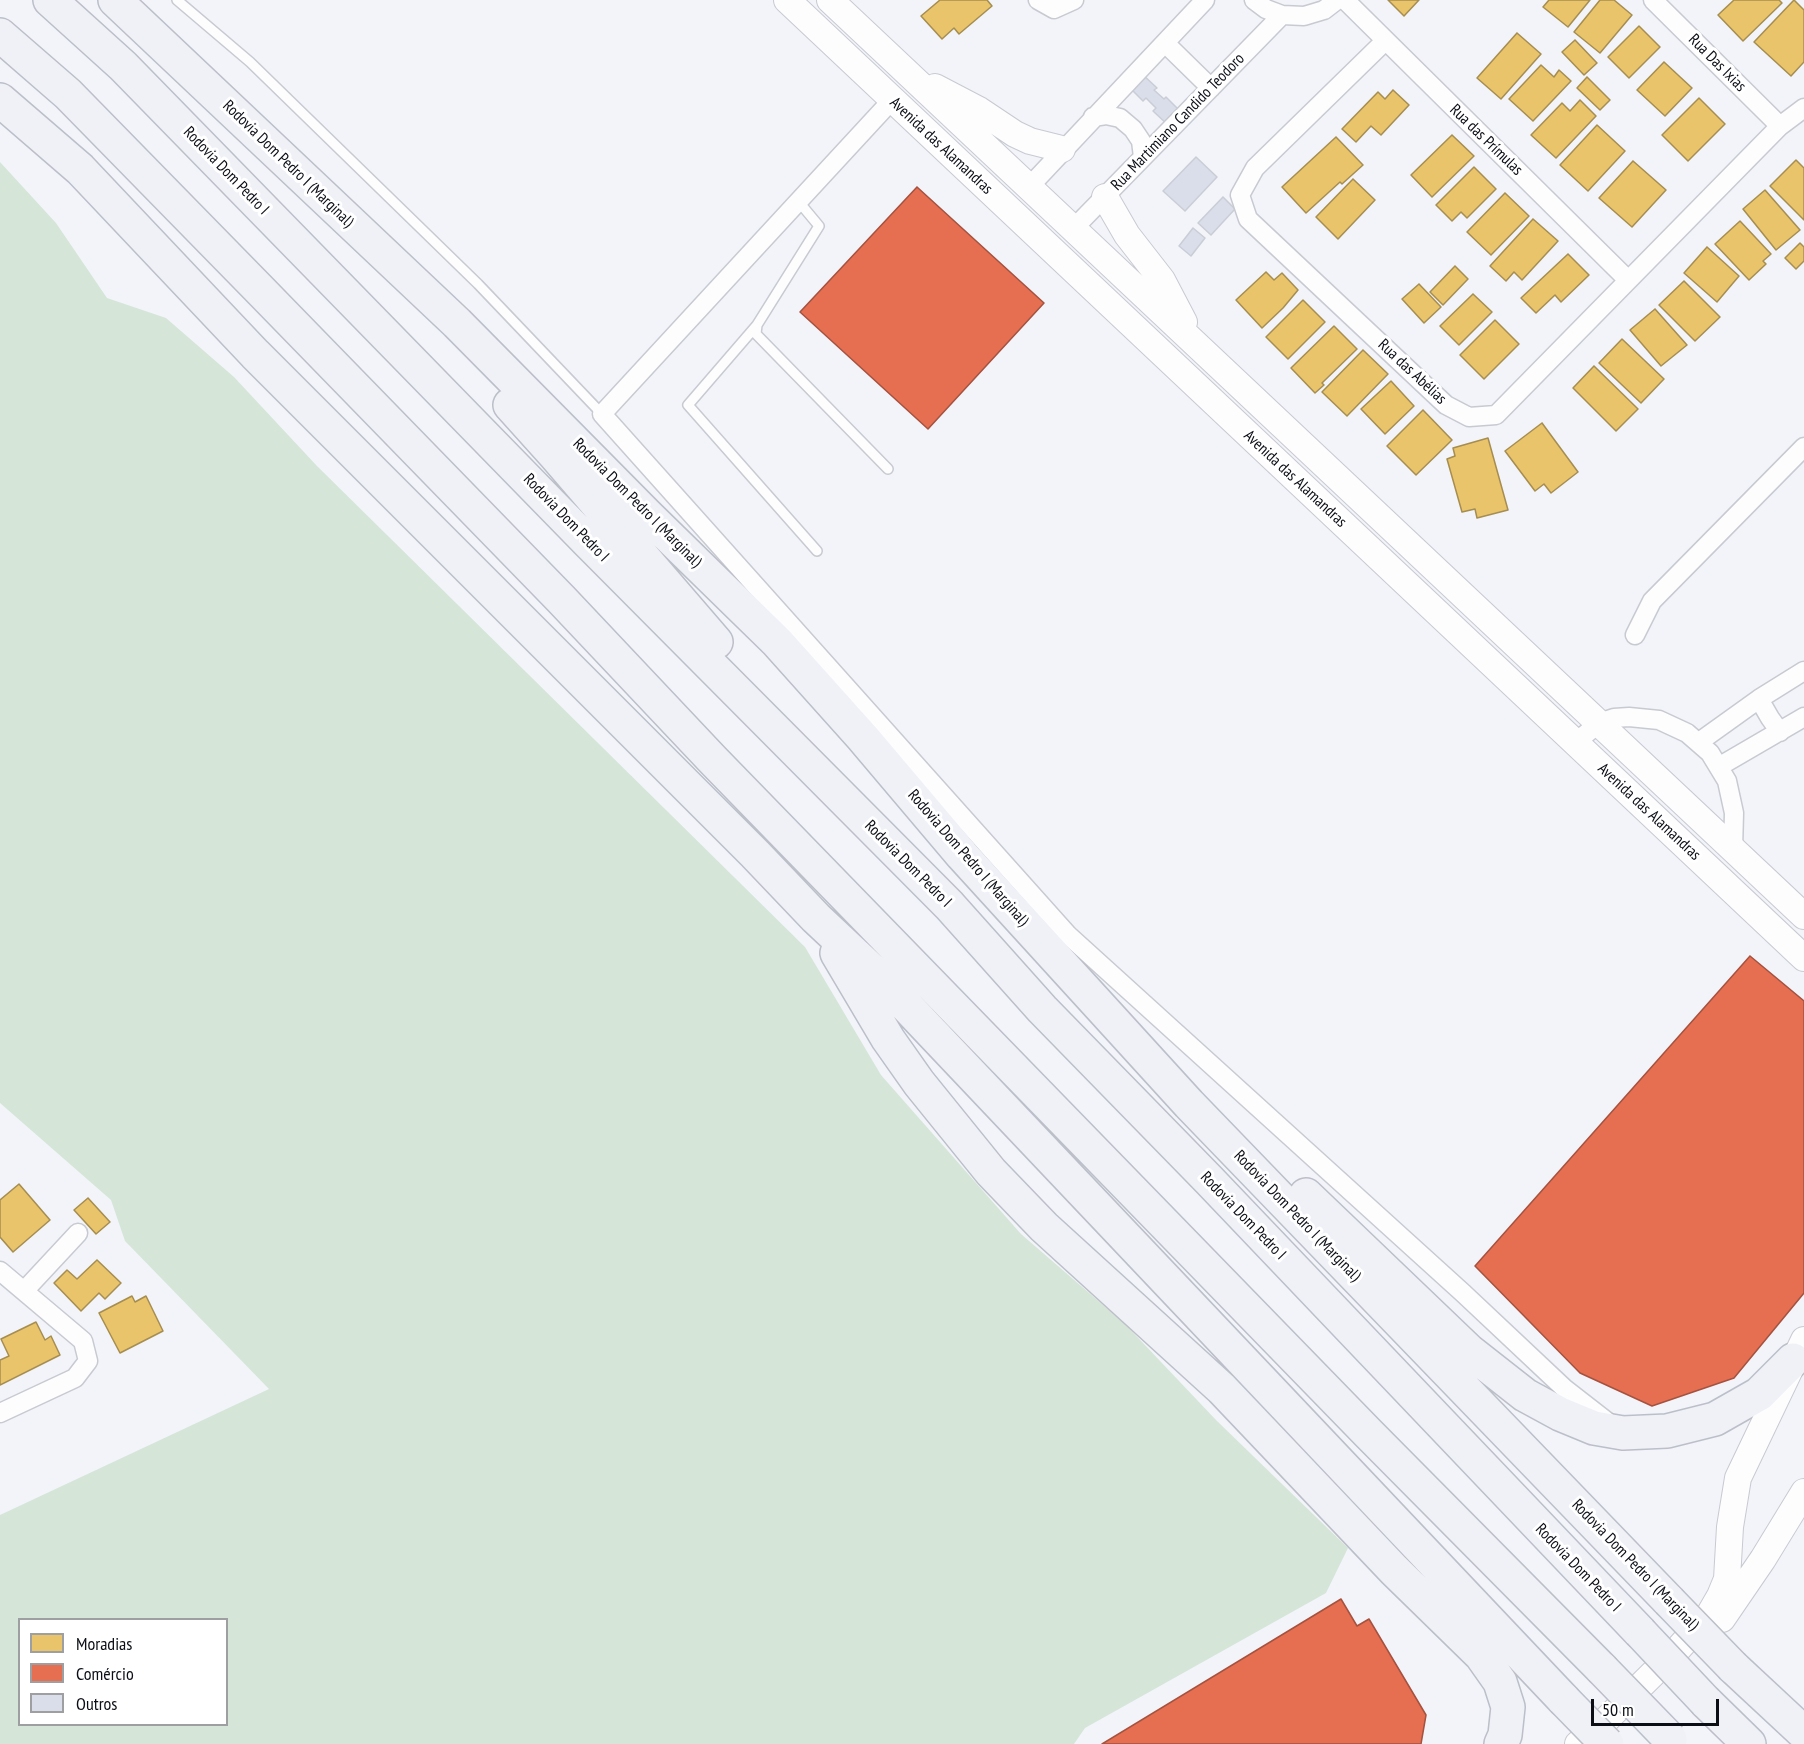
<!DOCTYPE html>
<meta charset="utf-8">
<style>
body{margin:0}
#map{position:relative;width:1804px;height:1744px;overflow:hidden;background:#f2f4fa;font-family:"PT Sans Narrow",sans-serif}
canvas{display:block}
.legend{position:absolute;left:18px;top:1618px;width:210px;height:108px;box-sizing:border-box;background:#fff;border:2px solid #9d9fa1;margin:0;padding:8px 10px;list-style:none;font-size:18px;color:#0b0e15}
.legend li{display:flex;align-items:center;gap:12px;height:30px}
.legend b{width:30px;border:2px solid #9d9fa1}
.scale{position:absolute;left:1591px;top:1699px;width:128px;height:27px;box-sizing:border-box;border:3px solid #0b0e15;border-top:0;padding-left:8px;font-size:18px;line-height:21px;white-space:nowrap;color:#0b0e15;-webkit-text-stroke:4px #fff;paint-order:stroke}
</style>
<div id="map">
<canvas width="1804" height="1744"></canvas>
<ul class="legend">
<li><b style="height:16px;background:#e9c46a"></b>Moradias</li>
<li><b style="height:16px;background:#e76f51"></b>Comércio</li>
<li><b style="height:16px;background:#dadeea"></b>Outros</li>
</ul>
<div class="scale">50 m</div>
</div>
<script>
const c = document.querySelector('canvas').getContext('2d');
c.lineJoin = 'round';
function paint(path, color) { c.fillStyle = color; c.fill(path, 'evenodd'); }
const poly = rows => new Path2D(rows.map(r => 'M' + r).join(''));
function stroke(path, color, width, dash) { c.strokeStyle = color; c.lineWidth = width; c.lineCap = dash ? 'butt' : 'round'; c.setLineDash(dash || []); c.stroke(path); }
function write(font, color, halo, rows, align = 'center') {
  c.font = font + ' "PT Sans Narrow",sans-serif'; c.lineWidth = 6; c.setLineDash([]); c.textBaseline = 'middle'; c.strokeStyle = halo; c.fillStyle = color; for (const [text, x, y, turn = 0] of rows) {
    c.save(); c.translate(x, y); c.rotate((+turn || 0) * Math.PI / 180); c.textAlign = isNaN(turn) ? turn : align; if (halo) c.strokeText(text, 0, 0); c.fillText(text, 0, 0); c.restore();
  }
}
paint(poly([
 [0,162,56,223,107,298,166,318,234,377,317,466,805,947,881,1075,1021,1234,1125,1324,1216,1420,1348,1548,1326,1593,1085,1728,1074,1744,0,1744,0,1515,269,1389,125,1241,111,1200,0,1103],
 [20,1620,226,1620,226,1724,20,1724]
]), '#d5e6d8');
const homes = poly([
 [940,0,987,0,992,6,959,34,954,28,942,39,921,16,940,0],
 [1388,0,1419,0,1404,16,1388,0],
 [1549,0,1590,0,1568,27,1543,7,1549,0],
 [1600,0,1614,0,1632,15,1600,53,1574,32,1600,0],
 [1734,0,1779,0,1782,3,1743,41,1718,15,1734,0],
 [1794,0,1804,10,1804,62,1791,76,1754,42,1794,0],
 [1639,26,1660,47,1629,78,1608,57,1639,26],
 [1517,33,1541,54,1501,99,1477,78,1517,33],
 [1575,40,1597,63,1584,75,1562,52,1575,40],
 [1664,62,1692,88,1665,116,1637,90,1664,62],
 [1541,65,1554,77,1559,70,1571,81,1533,121,1509,99,1541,65],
 [1587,77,1610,100,1600,110,1577,88,1587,77],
 [1393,90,1409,105,1381,135,1371,126,1356,142,1342,129,1378,92,1385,99,1393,90],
 [1699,98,1725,124,1688,161,1662,135,1699,98],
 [1580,100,1596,116,1556,158,1531,135,1562,103,1570,111,1580,100],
 [1597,125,1625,151,1588,191,1560,165,1597,125],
 [1452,135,1474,156,1432,197,1411,175,1452,135],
 [1336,137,1363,165,1342,184,1340,182,1306,213,1282,187,1336,137],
 [1796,160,1804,168,1804,220,1770,186,1796,160],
 [1633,161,1666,190,1632,227,1599,198,1633,161],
 [1474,167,1496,189,1467,218,1461,212,1452,221,1436,205,1474,167],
 [1353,179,1375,200,1338,239,1316,217,1353,179],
 [1765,190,1800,230,1776,250,1743,209,1765,190],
 [1505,193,1529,216,1491,255,1467,232,1505,193],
 [1533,219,1558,241,1522,280,1514,272,1506,281,1490,266,1533,219],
 [1740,221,1771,254,1763,261,1766,264,1749,280,1715,244,1740,221],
 [1800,243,1804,247,1804,261,1796,269,1785,258,1800,243],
 [1707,247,1739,276,1717,302,1684,273,1707,247],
 [1568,254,1589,275,1561,302,1555,295,1536,313,1521,298,1568,254],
 [1455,266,1468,279,1443,305,1430,292,1455,266],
 [1266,272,1274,280,1282,273,1298,290,1283,308,1262,328,1236,300,1266,272],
 [1684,281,1720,317,1695,341,1659,305,1684,281],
 [1419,284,1441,307,1424,323,1402,299,1419,284],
 [1473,294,1492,312,1459,345,1440,326,1473,294],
 [1303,300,1325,322,1288,359,1266,337,1303,300],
 [1655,309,1687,345,1661,366,1630,330,1655,309],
 [1495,320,1519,344,1484,379,1460,355,1495,320],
 [1334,326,1357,349,1322,383,1324,385,1315,393,1291,368,1334,326],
 [1622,339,1664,379,1641,403,1599,363,1622,339],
 [1363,350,1388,374,1347,416,1322,392,1363,350],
 [1594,366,1638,409,1616,431,1573,388,1594,366],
 [1391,381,1414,406,1385,434,1361,409,1391,381],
 [1423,410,1452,440,1416,475,1387,446,1423,410],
 [1542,423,1578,472,1551,493,1544,484,1535,491,1505,451,1542,423],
 [1488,438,1508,510,1477,518,1475,509,1462,512,1447,459,1455,456,1453,448,1488,438],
 [19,1184,50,1220,13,1252,0,1237,0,1200,19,1184],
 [88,1198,110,1222,96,1234,74,1210,88,1198],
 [97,1260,121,1283,105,1299,99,1293,81,1311,54,1283,67,1270,77,1279,97,1260],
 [132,1296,135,1302,146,1296,163,1331,120,1353,99,1313,132,1296],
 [36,1322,45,1340,51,1336,60,1355,0,1385,0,1360,9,1356,1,1339,36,1322]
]);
paint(homes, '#e9c46a');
stroke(homes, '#a68d50', 1.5);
const shops = poly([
 [917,187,1044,303,928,429,800,312,917,187],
 [1750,956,1804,1001,1804,1293,1734,1378,1652,1406,1580,1373,1475,1266,1750,956],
 [1341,1599,1357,1626,1369,1619,1426,1715,1421,1744,1102,1744,1341,1599]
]);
paint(shops, '#e76f51');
stroke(shops, '#a5523f', 1.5);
const building = poly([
 [1140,72,1157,88,1154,90,1164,99,1166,97,1182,113,1169,126,1153,111,1156,108,1146,98,1143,101,1127,85,1140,72],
 [1196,157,1217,177,1185,211,1163,191,1196,157],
 [1223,197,1235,209,1211,235,1198,223,1223,197],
 [1193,228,1205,238,1191,256,1179,246,1193,228]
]);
paint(building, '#dadeea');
stroke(building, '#cacdd4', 1.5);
const lane = poly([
 [177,0,250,62,478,284,602,414],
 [799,202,819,226,757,325,688,405,817,551],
 [757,325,756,334,888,469]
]);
const street = poly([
 [1038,0,1054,9,1074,0],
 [1254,0,1266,9,1282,15,1304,16,1324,10,1337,0],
 [1345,0,1628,280],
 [1653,0,1780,126],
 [1385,41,1255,168,1240,195,1248,219,1446,405,1469,417,1496,415,1780,126,1804,108],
 [1165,43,1211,88],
 [892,100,602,414,1068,935,1463,1293,1564,1388,1609,1423],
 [1093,117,1106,115,1120,118,1133,129,1141,141,1143,157],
 [1029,187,1205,0],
 [1074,228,1282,15],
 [1635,635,1652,601,1804,447],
 [1759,699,1770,718,1780,732],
 [1699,742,1759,699,1804,671],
 [1575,743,1599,723,1614,718,1629,717,1659,720,1687,733,1710,753,1727,781,1734,813,1733,849],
 [1720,766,1804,717],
 [0,1271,83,1341,88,1361,75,1378,0,1413],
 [24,1291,78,1233]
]);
const secondary = poly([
 [787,0,1804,958],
 [830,0,1804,916],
 [935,87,979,110,1015,134,1030,141,1062,149],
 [1105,197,1127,235,1162,280,1184,322],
 [1722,1619,1763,1559,1804,1492],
 [1578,1744,1607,1719,1677,1650,1709,1615,1720,1596,1727,1579,1730,1527,1738,1478,1804,1340]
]);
const highway = poly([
 [50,0,123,66,588,542,949,905,1042,1009,1209,1180,1640,1632],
 [115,0,457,323,646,514,777,642,863,738,962,855,1189,1104,1669,1601],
 [0,35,68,94,260,290,561,599,713,760,1369,1434,1602,1669],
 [0,100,80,169,255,354,755,854,816,918,880,978,1564,1700],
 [510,405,555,455,716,642],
 [837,953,888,1039,919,1083,991,1172,1044,1227,1222,1389,1394,1570,1481,1655,1500,1682,1508,1707,1505,1735,1501,1744],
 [1306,1195,1469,1351,1525,1395,1560,1414,1594,1428,1623,1433,1667,1431,1715,1419,1759,1394,1793,1360],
 [1733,1667,1804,1733],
 [1706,1702,1749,1744]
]);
stroke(lane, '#c8cad1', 12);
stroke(street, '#c8cad1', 21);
stroke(secondary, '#c8cad1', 28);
stroke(highway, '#bcbfc8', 36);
stroke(lane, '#fdfdfe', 9);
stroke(street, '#fdfdfe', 18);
stroke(secondary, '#fdfdfe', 26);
stroke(highway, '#eff1f7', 33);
const highwayBridge = poly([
 [1669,1601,1733,1667],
 [1640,1632,1706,1702],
 [1602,1669,1670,1739],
 [1564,1700,1607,1744]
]);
stroke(highwayBridge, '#bcbfc8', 36, []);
stroke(highwayBridge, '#eff1f7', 33);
write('16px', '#0b0e15', '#fff', [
 ["Rua Das Ixias",1717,63,45],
 ["Rua Martimiano Candido Teodoro",1178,122,-46],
 ["Rua das Prímulas",1486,140,44],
 ["Avenida das Alamandras",941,146,43],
 ["Rodovia Dom Pedro I (Marginal)",288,164,44],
 ["Rodovia Dom Pedro I",226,171,46],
 ["Rua das Abélias",1412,372,43],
 ["Avenida das Alamandras",1295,479,43],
 ["Rodovia Dom Pedro I (Marginal)",637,503,45],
 ["Rodovia Dom Pedro I",566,518,46],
 ["Avenida das Alamandras",1649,812,43],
 ["Rodovia Dom Pedro I (Marginal)",968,858,49],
 ["Rodovia Dom Pedro I",908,864,45],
 ["Rodovia Dom Pedro I",1243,1216,46],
 ["Rodovia Dom Pedro I (Marginal)",1297,1216,46],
 ["Rodovia Dom Pedro I (Marginal)",1635,1565,46],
 ["Rodovia Dom Pedro I",1578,1568,46]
]);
</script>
